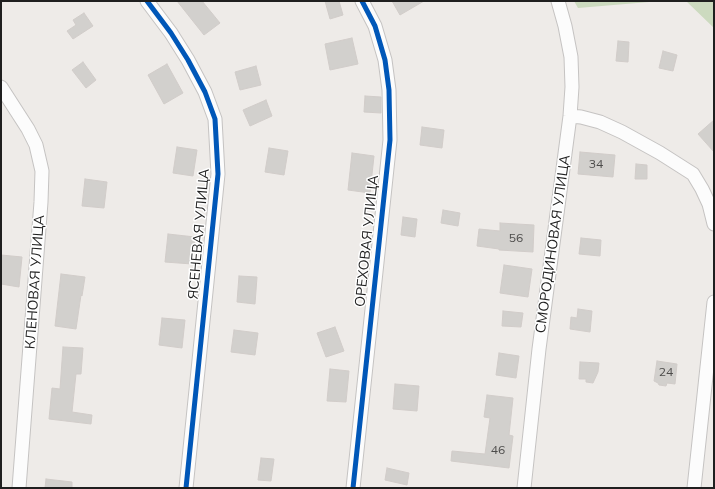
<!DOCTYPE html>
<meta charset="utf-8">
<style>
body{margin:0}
#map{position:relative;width:715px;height:489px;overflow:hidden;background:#eeebe8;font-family:Mulish,sans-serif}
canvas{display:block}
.frame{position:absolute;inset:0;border:2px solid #1f1f1f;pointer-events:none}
</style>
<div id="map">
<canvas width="715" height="489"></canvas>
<div class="frame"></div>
</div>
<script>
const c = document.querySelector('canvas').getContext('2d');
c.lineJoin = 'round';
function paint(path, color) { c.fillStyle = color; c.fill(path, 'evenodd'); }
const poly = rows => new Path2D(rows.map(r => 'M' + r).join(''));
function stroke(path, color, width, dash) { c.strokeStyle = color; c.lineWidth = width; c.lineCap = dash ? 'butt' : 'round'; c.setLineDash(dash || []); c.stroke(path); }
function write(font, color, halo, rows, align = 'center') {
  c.font = font + ' Mulish,sans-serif'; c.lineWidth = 3; c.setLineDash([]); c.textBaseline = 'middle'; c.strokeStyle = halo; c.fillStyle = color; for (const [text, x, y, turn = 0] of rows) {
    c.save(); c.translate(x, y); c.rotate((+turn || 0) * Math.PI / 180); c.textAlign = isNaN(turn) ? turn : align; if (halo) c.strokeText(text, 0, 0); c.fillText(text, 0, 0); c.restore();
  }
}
paint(poly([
 [574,1,661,1,578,8],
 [686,1,714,1,714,28]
]), '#ccdabf');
const building = poly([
 [177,1,202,1,220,23,204,35,177,1],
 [325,1,339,1,343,15,330,19,325,1],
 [392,1,424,1,400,15,392,1],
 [84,13,93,26,73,39,67,31,76,25,73,20,84,13],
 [352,38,358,64,330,70,325,44,352,38],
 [618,41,629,42,628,62,616,61,618,41],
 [663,51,677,55,673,71,659,68,663,51],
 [83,62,96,80,86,88,72,70,83,62],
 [167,64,183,93,164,104,148,75,167,64],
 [256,66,261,85,240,90,235,72,256,66],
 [365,96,381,97,381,113,364,112,365,96],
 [266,100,272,116,250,126,243,110,266,100],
 [714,120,714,152,698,134,714,120],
 [422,127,444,130,442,148,420,145,422,127],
 [177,147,197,150,193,176,173,173,177,147],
 [269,148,288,151,284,175,265,172,269,148],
 [580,152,615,155,613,177,578,174,580,152],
 [352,153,374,156,370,193,348,190,352,153],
 [636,164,647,165,647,179,635,179,636,164],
 [85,179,107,182,104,208,82,206,85,179],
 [443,210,460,213,458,226,441,223,443,210],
 [403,217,417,219,415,237,401,235,403,217],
 [500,223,534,225,533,252,499,250,499,249,477,246,479,229,500,231,500,223],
 [168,234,195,237,192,264,165,262,168,234],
 [581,238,601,240,600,256,579,254,581,238],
 [1,255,22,257,19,287,1,284,1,255],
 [504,265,532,269,528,297,500,293,504,265],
 [61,274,85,277,82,296,81,295,76,329,55,326,61,274],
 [239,276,257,277,255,304,237,302,239,276],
 [578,309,592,311,590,332,570,329,571,317,577,318,578,309],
 [503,311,523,313,521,327,502,326,503,311],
 [162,318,185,320,182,348,159,345,162,318],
 [335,327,344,351,326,357,317,333,335,327],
 [234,330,258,333,255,355,231,352,234,330],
 [63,347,83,348,81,374,76,374,72,412,92,415,91,424,49,419,52,388,60,389,63,347],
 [499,353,519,356,516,378,496,375,499,353],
 [657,361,677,364,675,384,667,383,666,386,659,385,658,383,654,381,657,361],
 [580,362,599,363,598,372,593,383,586,382,586,379,579,379,580,362],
 [330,369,349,371,346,402,327,401,330,369],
 [395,384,419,386,417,411,393,409,395,384],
 [487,395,513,398,509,435,513,436,509,468,451,461,452,451,485,454,490,418,484,417,487,395],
 [261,458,274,459,271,481,258,480,261,458],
 [387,468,409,473,407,485,385,480,387,468],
 [46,479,72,482,72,488,45,488,46,479]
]);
paint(building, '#d2d0cd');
stroke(building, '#d1ccc9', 1);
const minor = poly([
 [147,1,171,33,188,60,205,92,215,119,218,174,186,488],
 [1,87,28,129,36,145,42,171,41,202,19,488],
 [570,116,581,117,600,122,622,132,660,153,693,174,702,189,709,204,714,224],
 [353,488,390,140,389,90,385,60,375,26,362,1],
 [524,488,539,349,570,116,572,87,571,57,565,26,558,1],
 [694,488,714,302]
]);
stroke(minor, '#c5c3c2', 15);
stroke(minor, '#fcfcfc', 13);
stroke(poly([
 [147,1,171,33,188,60,205,92,215,119,218,174,186,488],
 [353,488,390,140,389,90,385,60,375,26,362,1]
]), '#0057b8', 5);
write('12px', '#4c4b4a', null, [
 ["34",596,164],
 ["56",516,238],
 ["24",666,372],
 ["46",498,450]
]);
write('14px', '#1f1f1f', '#fff', [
 ["ЯСЕНЕВАЯ УЛИЦА",199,234,-85],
 ["ОРЕХОВАЯ УЛИЦА",367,241,-84],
 ["СМОРОДИНОВАЯ УЛИЦА",553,244,-82],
 ["КЛЕНОВАЯ УЛИЦА",35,282,-86]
]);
</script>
